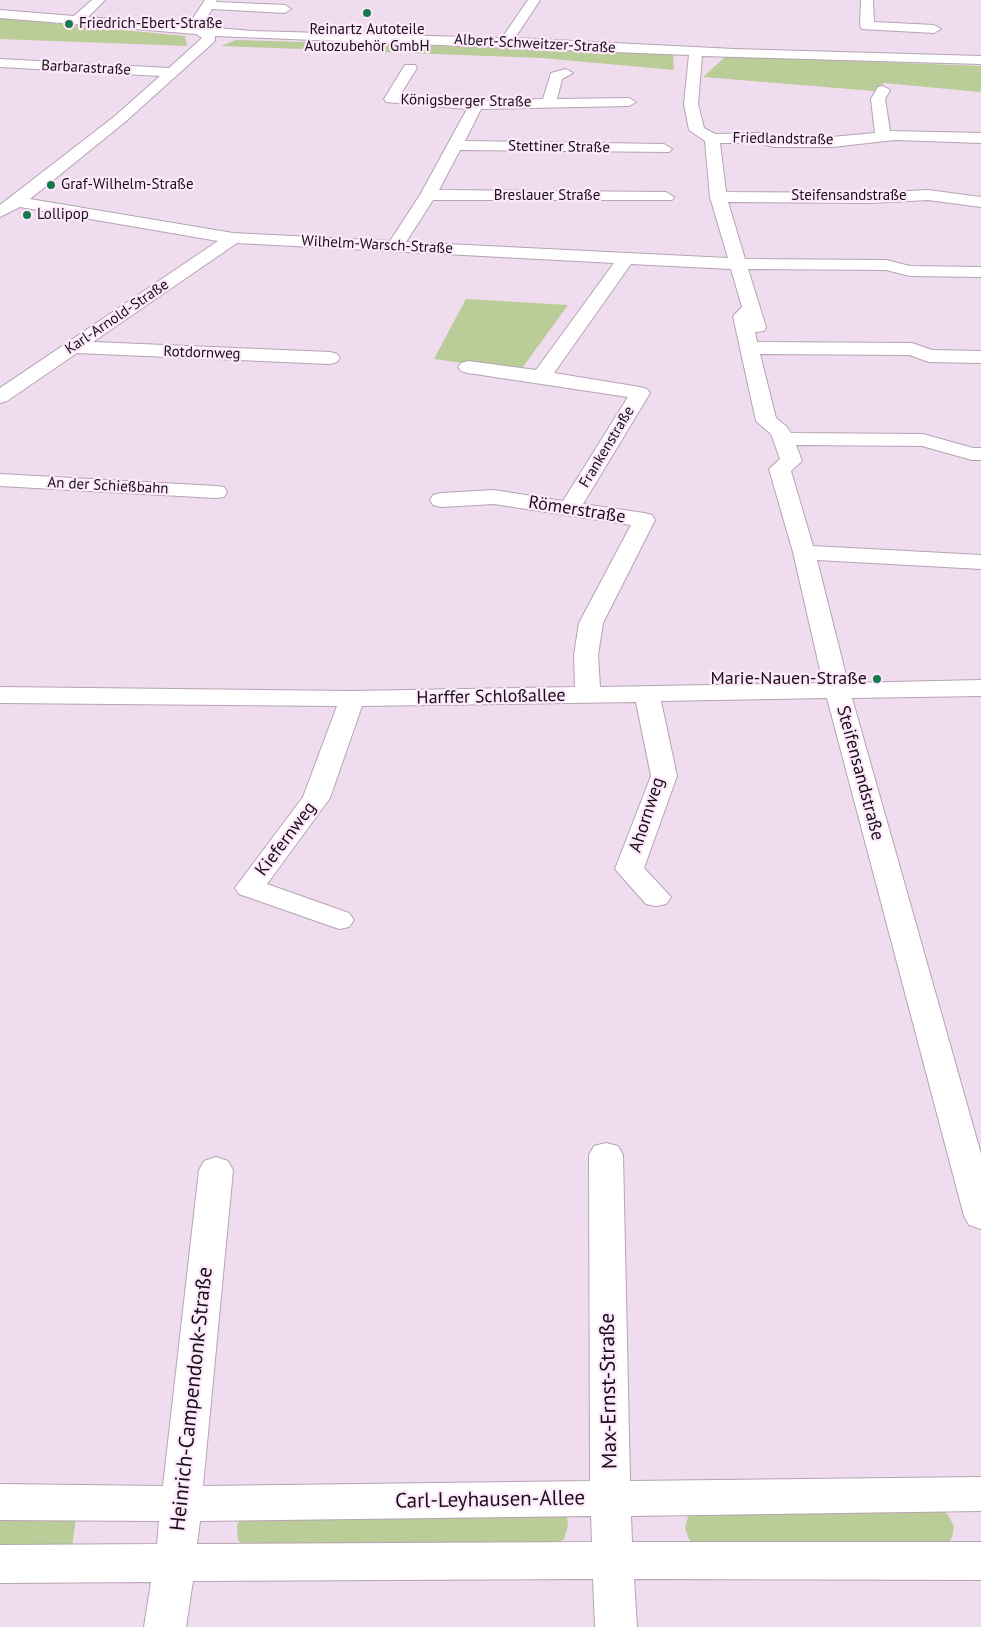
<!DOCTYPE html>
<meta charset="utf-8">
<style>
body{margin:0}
canvas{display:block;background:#f0dcef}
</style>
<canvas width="981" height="1627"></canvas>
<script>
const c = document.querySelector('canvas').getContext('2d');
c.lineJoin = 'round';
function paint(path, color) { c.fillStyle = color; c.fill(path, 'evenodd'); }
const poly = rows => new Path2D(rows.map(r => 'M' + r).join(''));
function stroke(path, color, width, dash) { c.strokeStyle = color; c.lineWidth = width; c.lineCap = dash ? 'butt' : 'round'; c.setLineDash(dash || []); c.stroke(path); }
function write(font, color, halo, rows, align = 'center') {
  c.font = font + ' "PT Sans",sans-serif'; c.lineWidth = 4.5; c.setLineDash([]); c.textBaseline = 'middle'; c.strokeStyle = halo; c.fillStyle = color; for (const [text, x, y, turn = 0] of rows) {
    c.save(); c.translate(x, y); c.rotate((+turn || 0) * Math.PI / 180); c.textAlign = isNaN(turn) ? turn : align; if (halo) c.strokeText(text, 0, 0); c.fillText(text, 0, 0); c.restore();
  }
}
paint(poly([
 [0,18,185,36,187,46,0,39],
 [236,40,673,53,674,70,542,58,221,46],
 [726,56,981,66,981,90,980,92,884,83,874,91,703,77],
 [466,299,568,305,520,371,434,359],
 [698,1507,940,1508,949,1516,954,1527,952,1537,945,1548,702,1550,689,1539,685,1528,688,1517],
 [0,1509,77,1510,72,1547,0,1546],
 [243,1512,567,1516,568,1526,564,1539,550,1547,247,1548,238,1540,237,1526]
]), '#bacc97');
const minor = poly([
 [92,0,105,0,88,17,191,26,189,24,205,0,217,0,216,2,285,5,291,9,285,13,212,9,203,24,204,27,252,31,502,38,528,0,540,0,515,38,734,49,981,56,981,64,702,56,698,104,704,128,715,134,758,133,774,137,832,137,875,133,871,99,878,87,883,86,890,90,885,99,890,131,981,133,981,143,895,140,832,147,774,147,758,143,720,143,726,192,870,193,928,190,981,197,981,207,928,200,870,203,728,202,745,259,886,260,910,266,981,267,981,277,910,276,886,270,748,269,766,327,764,331,755,332,757,342,912,343,932,350,981,351,981,363,929,362,909,355,760,354,776,418,786,426,791,433,923,434,973,448,981,448,981,460,972,460,922,446,796,445,802,461,791,471,813,546,981,555,981,569,817,560,848,683,981,680,981,696,852,698,981,1154,981,1229,969,1225,964,1216,827,698,661,701,677,776,644,868,671,897,666,904,656,906,646,904,615,869,651,776,636,702,362,706,330,798,267,884,349,913,354,920,349,927,339,929,239,894,235,888,303,797,337,706,0,703,0,687,352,691,575,687,574,655,579,623,631,525,494,504,441,507,433,505,430,500,433,495,441,493,494,490,563,501,628,397,468,373,461,371,458,367,461,363,468,361,536,370,614,263,237,243,93,342,330,352,337,354,340,358,337,362,330,364,77,353,7,401,0,403,0,388,218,241,20,207,0,217,0,205,115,116,160,76,0,67,0,59,169,68,202,38,196,34,0,18,0,10,74,16,92,0],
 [215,36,689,55,684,104,689,130,705,141,710,197,728,258,406,242,433,200,672,200,674,197,666,192,439,190,460,150,669,152,672,149,664,144,465,141,481,109,629,106,636,102,629,98,557,99,562,79,573,73,566,69,551,73,543,99,476,101,400,95,417,68,415,65,405,65,384,99,386,102,467,109,420,195,390,241,233,233,30,199,125,122,215,41,215,36],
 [631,264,731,269,742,307,733,316,756,421,771,434,780,459,769,469,793,552,823,683,600,687,598,655,603,623,655,520,652,515,644,513,583,504,650,393,647,389,640,387,554,373,631,264],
 [861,0,873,0,874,22,934,25,941,29,934,33,862,29,860,26,861,0],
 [0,474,216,486,224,487,227,492,224,497,216,498,0,486,0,474],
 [606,1143,618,1146,623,1155,630,1481,981,1477,981,1511,631,1516,632,1542,981,1542,981,1580,634,1579,637,1627,595,1627,593,1579,193,1581,186,1627,144,1627,151,1582,0,1583,0,1545,157,1544,159,1521,0,1520,0,1484,163,1486,199,1170,204,1161,216,1157,228,1161,233,1170,203,1486,590,1481,589,1155,594,1146,606,1143],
 [591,1516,592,1542,197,1544,200,1521,591,1516]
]);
stroke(minor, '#b6a3b5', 2);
paint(minor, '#fff');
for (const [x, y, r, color] of [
 [367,13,5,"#177950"],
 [69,24,5,"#177950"],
 [51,185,5,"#177950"],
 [27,215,5,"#177950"],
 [877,679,5,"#177950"]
]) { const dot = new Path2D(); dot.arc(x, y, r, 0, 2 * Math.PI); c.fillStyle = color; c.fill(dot); stroke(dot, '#fee9fc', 2); }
write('15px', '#171017', '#fee9fc', [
 ["Friedrich-Ebert-Straße",79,24],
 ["Reinartz Autoteile",367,30,"center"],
 ["Autozubehör GmbH",367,47,"center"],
 ["Graf-Wilhelm-Straße",61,185],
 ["Lollipop",37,215]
], 'left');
write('15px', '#171017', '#fee9fc', [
 ["Albert-Schweitzer-Straße",535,44,3],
 ["Barbarastraße",86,68,3],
 ["Königsberger Straße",466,101,1],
 ["Friedlandstraße",783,139,1],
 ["Stettiner Straße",559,147,1],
 ["Breslauer Straße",547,196],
 ["Steifensandstraße",849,196],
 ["Wilhelm-Warsch-Straße",377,245,3],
 ["Karl-Arnold-Straße",117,317,-34],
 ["Rotdornweg",202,353,2],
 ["Frankenstraße",607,447,-59],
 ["An der Schießbahn",108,486,3]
]);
write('18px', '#171017', '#fee9fc', [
 ["Römerstraße",577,510,9],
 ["Harffer Schloßallee",491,697,-1],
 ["Steifensandstraße",860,773,75],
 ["Ahornweg",647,815,-72],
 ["Kiefernweg",286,839,-53]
]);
write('18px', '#171017', '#fee9fc', [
 ["Marie-Nauen-Straße",867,679]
], 'right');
write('21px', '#171017', '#fee9fc', [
 ["Max-Ernst-Straße",609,1391,-91],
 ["Heinrich-Campendonk-Straße",192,1399,-84],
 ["Carl-Leyhausen-Allee",490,1500,-1]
]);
</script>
